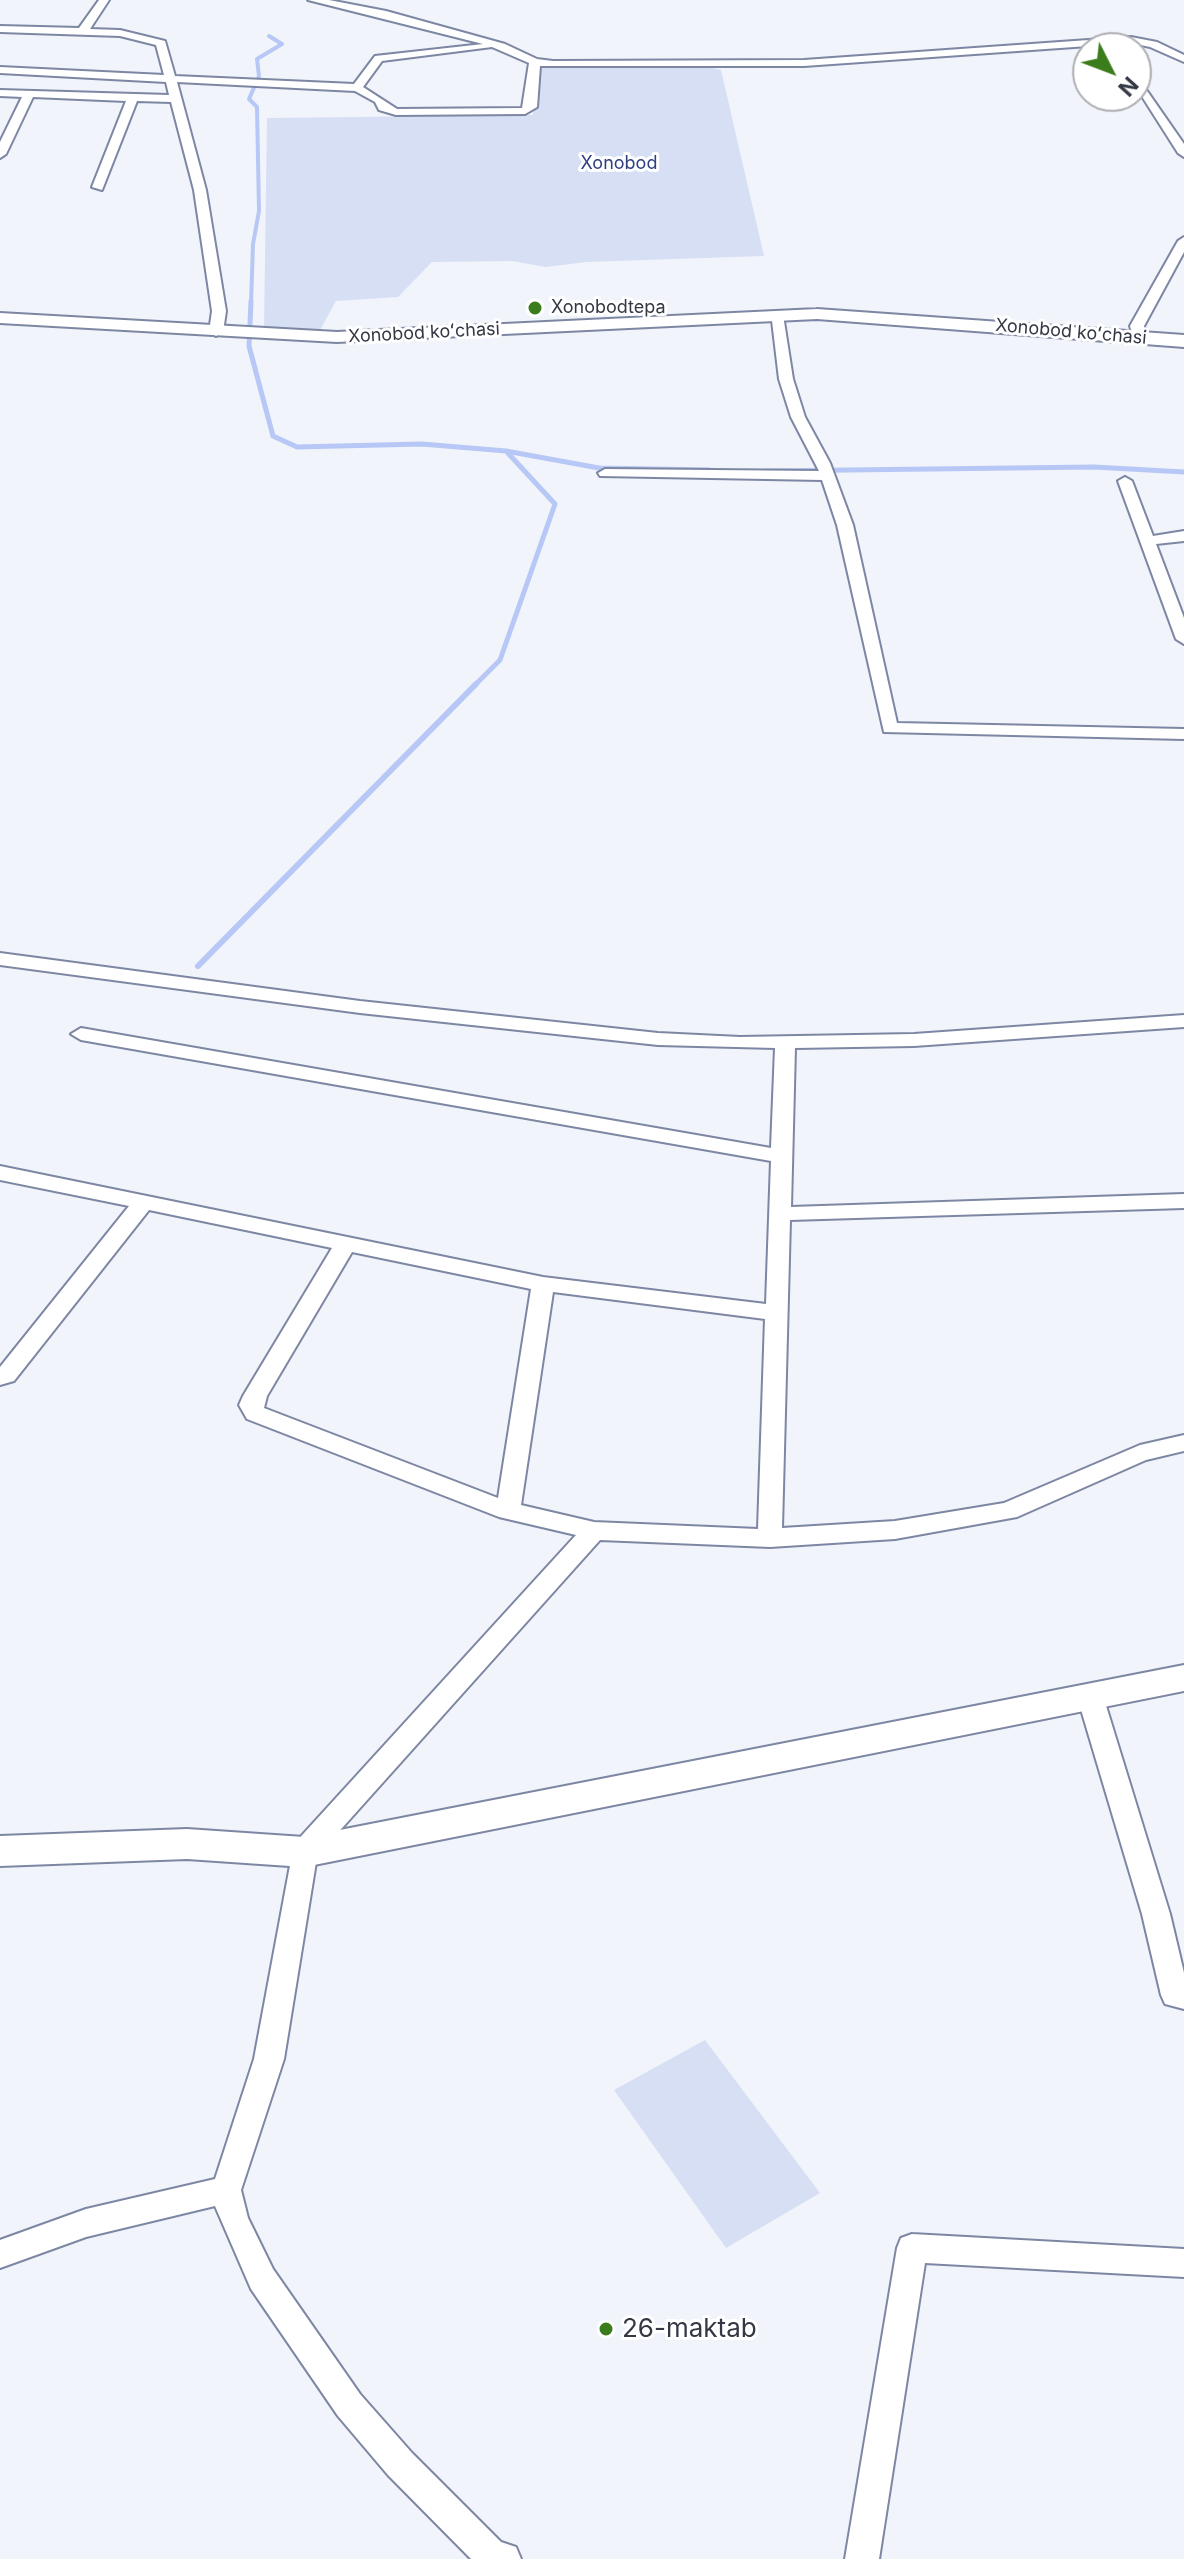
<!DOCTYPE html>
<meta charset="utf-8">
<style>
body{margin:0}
#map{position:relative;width:1184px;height:2559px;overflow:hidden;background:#f1f4fa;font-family:Inter,sans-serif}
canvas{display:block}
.north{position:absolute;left:1072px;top:32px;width:80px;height:80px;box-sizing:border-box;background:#fff;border:2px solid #aeafb4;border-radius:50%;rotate:132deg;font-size:22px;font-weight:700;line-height:32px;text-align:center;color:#343844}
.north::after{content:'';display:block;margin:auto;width:28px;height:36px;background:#3b7d1d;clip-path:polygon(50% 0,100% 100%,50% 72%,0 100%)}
</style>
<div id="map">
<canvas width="1184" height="2559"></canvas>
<div class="north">N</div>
</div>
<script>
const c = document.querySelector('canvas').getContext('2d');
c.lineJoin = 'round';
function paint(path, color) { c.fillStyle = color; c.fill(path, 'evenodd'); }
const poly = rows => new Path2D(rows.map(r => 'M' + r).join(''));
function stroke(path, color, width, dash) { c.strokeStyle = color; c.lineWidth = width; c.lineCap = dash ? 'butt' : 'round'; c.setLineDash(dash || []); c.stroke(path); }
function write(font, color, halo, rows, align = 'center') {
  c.font = font + ' Inter,sans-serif'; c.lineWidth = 6; c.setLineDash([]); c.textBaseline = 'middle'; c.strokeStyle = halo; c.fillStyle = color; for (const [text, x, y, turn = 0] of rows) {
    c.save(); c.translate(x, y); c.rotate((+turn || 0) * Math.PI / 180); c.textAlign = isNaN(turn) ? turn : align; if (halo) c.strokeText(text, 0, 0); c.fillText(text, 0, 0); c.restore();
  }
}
paint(poly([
 [704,66,721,70,764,256,586,262,546,267,512,261,432,262,398,297,336,301,319,332,264,328,267,118,533,115,539,67],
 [705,2040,820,2193,726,2248,614,2090]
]), '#d7dff5');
stroke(poly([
 [251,303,253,244,259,211,257,107,249,99,259,76,257,59,282,44,269,36]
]), '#b7c8f6', 4);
stroke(poly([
 [251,301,249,346,273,436,297,447,422,444,506,451,555,504,500,660,474,686],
 [506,451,599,468,710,470],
 [766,471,1094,467,1184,472]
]), '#b7c8f6', 5);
stroke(poly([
 [198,966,476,684]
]), '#b7c8f6', 6);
const street = poly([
 [99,0,109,0,90,29,120,30,165,41,175,76,354,84,375,56,483,44,308,0,329,0,386,11,505,44,537,59,553,61,804,60,1131,37,1157,42,1184,55,1184,62,1150,47,1131,43,804,66,540,66,537,107,525,114,396,115,379,110,375,102,355,91,177,82,206,190,226,311,223,332,216,336,209,332,212,311,194,190,171,102,137,101,102,190,92,187,126,101,33,97,6,154,0,158,0,142,22,97,0,96,0,90,169,95,166,82,0,73,0,67,164,75,156,45,120,36,0,32,0,26,79,28,99,0],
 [492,47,529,63,522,108,397,109,363,87,382,61,492,47],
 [1136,75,1184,144,1184,157,1178,153,1136,87,1136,75],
 [1184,237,1184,252,1144,326,1146,337,1134,340,1130,326,1178,241,1184,237],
 [771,312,783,315,793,379,805,417,830,463,853,525,897,723,1184,729,1184,739,884,732,837,525,822,480,600,476,598,473,605,469,819,471,791,417,779,379,771,312],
 [1125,477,1132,481,1153,536,1184,531,1184,541,1156,544,1184,618,1184,644,1176,639,1118,481,1125,477],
 [0,953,360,1001,658,1033,740,1037,914,1034,1184,1015,1184,1027,914,1046,795,1048,791,1207,1184,1194,1184,1208,790,1220,782,1528,895,1521,1004,1503,1140,1445,1184,1435,1184,1451,1146,1460,1017,1517,895,1539,770,1547,600,1540,317,1856,284,2059,241,2190,248,2218,273,2269,360,2394,412,2453,501,2542,516,2547,521,2559,471,2559,388,2475,338,2416,251,2289,215,2206,86,2237,0,2268,0,2240,86,2209,215,2179,254,2059,294,1844,576,1535,499,1517,247,1419,239,1405,243,1396,332,1248,149,1210,14,1381,0,1385,0,1367,129,1206,0,1180,0,1166,543,1277,766,1304,771,1161,81,1040,71,1034,81,1028,771,1148,775,1048,658,1045,360,1013,0,965,0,953],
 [352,1252,531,1289,498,1498,264,1408,267,1396,352,1252],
 [553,1292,765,1319,758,1529,594,1522,521,1505,553,1292],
 [1090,1686,1099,1689,1103,1696,1170,1914,1184,1973,1184,2009,1165,2004,1161,1995,1142,1914,1077,1696,1081,1689,1090,1686],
 [912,2234,1184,2249,1184,2277,925,2263,879,2559,845,2559,897,2248,901,2238,912,2234]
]);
const secondary = poly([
 [817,309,1184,335,1184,347,817,319,337,342,0,323,0,313,337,332,817,309],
 [1184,1665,1184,1691,304,1867,187,1859,0,1866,0,1836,187,1829,304,1837,1184,1665]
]);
stroke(street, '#7d87a3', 4);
stroke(secondary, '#7d87a3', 4);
paint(street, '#fff');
paint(secondary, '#fff');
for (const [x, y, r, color] of [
 [535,308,8,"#3b7d1d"],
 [606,2329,8,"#3b7d1d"]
]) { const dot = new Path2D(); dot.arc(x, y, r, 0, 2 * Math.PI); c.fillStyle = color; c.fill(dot); stroke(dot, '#fff', 3); }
write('18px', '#2e3f83', '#fff', [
 ["Xonobod",619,164]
]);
write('18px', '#343844', '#fff', [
 ["Xonobodtepa",551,308]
], 'left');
write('18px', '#343844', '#fff', [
 ["Xonobod koʻchasi",1071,332,5],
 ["Xonobod koʻchasi",424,333,-3]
]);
write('26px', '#343844', '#fff', [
 ["26-maktab",622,2329]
], 'left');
</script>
